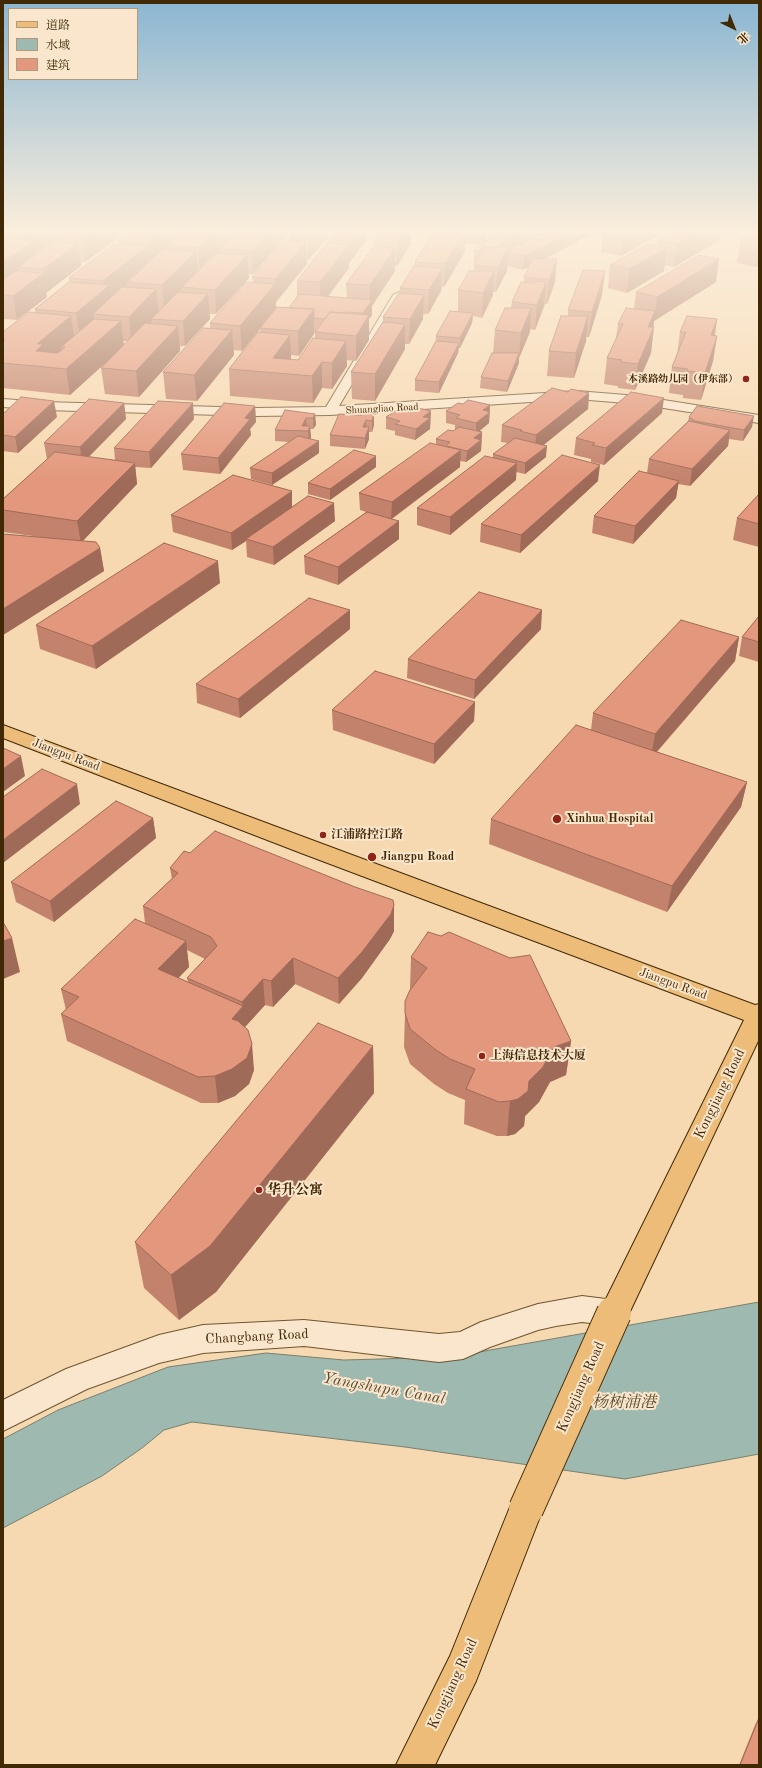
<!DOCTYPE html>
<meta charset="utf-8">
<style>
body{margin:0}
#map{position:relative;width:762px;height:1768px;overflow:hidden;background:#f7d9b1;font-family:"Old Standard TT","Noto Serif SC",serif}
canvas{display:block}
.frame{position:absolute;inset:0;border:4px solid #412906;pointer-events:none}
.legend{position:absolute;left:8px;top:8px;width:130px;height:72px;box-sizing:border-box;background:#fae6cc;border:1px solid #b09a7d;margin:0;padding:5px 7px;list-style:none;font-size:12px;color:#412906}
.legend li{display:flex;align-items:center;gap:8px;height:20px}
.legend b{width:20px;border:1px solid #b09a7d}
.north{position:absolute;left:714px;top:8px;width:40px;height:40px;-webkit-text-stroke:3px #fae6cc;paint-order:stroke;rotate:137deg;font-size:11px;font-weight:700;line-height:16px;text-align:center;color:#412906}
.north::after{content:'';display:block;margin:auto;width:14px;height:18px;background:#412906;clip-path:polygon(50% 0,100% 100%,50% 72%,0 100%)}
</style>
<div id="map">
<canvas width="762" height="1768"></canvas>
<div class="frame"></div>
<ul class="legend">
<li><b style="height:5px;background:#ecbc78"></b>道路</li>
<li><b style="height:11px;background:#9eb9b0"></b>水域</li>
<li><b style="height:11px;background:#e3977c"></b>建筑</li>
</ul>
<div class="north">北</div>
</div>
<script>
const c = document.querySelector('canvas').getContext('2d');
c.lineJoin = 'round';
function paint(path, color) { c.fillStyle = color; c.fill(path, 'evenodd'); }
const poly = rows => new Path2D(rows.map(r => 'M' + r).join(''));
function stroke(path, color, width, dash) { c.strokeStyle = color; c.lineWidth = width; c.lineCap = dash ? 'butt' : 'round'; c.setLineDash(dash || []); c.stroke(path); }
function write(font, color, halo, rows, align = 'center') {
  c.font = font + ' "Old Standard TT","Noto Serif SC",serif'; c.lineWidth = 4; c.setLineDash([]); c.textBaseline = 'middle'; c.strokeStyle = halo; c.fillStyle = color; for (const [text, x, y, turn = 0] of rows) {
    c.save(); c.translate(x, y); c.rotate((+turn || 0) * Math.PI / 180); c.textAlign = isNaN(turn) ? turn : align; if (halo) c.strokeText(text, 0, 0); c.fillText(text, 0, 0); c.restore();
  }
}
const water = poly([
 [759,1302,759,1454,625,1479,405,1447,192,1422,164,1430,142,1448,102,1476,3,1528,3,1439,58,1410,168,1367,266,1353,344,1360,451,1357,759,1302]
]);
paint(water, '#9eb9b0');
stroke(water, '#797f6c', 1);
const minor = poly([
 [399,292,405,295,339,406,577,391,638,396,759,415,759,423,638,404,577,399,330,415,256,416,44,410,3,407,3,399,44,402,256,408,326,407,393,295,399,292],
 [582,1296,614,1300,625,1304,629,1313,625,1322,614,1326,582,1322,556,1326,538,1330,490,1347,463,1359,439,1362,304,1346,203,1353,159,1363,87,1389,3,1431,3,1400,66,1369,159,1335,203,1325,304,1320,439,1334,460,1332,481,1322,538,1304,582,1296]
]);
const major = poly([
 [3,725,755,1005,759,1004,759,1039,625,1322,614,1326,603,1322,599,1313,744,1020,301,853,3,738,3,725],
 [526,1493,538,1497,543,1509,476,1681,435,1765,396,1765,450,1656,514,1497,526,1493]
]);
stroke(minor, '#6e5531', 2);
stroke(major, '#412906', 2);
paint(minor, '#fae6cc');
paint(major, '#ecbc78');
const majorBridge = poly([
 [526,1509,614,1313]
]);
stroke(majorBridge, '#412906', 36, []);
stroke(majorBridge, '#ecbc78', 34);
paint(poly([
 [3,233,122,233,120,235,116,235,117,239,85,262,81,262,81,266,46,293,47,297,17,320,3,319],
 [52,242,53,243,36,254,36,253],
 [334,233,366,233,366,240,349,263,349,268,328,297,347,298,346,284,374,246,374,241,380,233,411,244,397,266,395,266,395,271,372,306,372,315,369,319,369,340,356,361,346,360,347,366,332,389,322,388,313,403,230,396,229,369,260,332,260,329,242,351,234,350,234,355,197,401,166,399,163,372,210,328,210,323,253,282,252,277,289,240,289,236,328,237,308,260,307,260,307,264,276,302,276,307,289,308,297,297,297,281,329,244,329,240],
 [314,333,315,333,315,338,298,360,291,359,291,355,299,356,314,334],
 [433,233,486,233,486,239,483,244,488,240,489,233,593,233,545,259,555,282,547,304,545,304,535,330,530,329,530,332,519,358,519,363,507,392,480,388,481,377,493,353,495,330,511,308,512,302,524,282,524,277,529,267,523,270,507,266,507,271,496,292,493,292,493,295,482,318,473,316,472,323,460,348,459,348,458,353,439,393,415,391,415,380,436,341,436,336,458,311,458,290,474,271,474,265,475,264,474,264,474,250,482,245,465,244,465,251,444,287,442,287,441,291,428,314,423,314,423,319,409,344,405,344,405,349,375,401,352,399,351,372,383,322,383,317,400,293,400,288,415,266,415,262],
 [603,233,662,233,621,256,601,252],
 [759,233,759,265,756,267,737,263,741,240],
 [285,238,253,274,248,274,249,278,216,314,209,314,210,319,185,346,180,346,180,351,139,397,105,394,101,368,113,356,70,395,3,388,3,332,35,312,35,309,69,282,69,278,118,244,117,241],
 [123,341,128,341,124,345],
 [657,240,720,240,674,267,664,265,664,271,627,293,608,288,610,265,657,246],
 [605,271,602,295,589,337,586,337,586,341,574,378,547,376,549,351,568,316,568,310],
 [716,282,654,321,651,353,635,390,618,388,618,386,604,384,607,358,616,339,618,324,634,309,636,292],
 [717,319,715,335,717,336,713,361,701,400,683,398,683,395,669,393,672,367,677,355,680,332],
 [568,392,589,393,588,409,543,445,546,457,525,474,516,472,516,480,450,535,417,525,417,508,493,457,493,454,508,443,501,442,502,425],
 [124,403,126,419,89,457,115,460,114,448,194,419,151,468,135,467,137,484,82,541,100,548,104,571,3,635,3,534,41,537,3,532,3,499,47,459,44,443],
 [463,404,490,405,489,423,479,431,482,432,481,451,466,462,460,461,460,467,392,519,399,521,399,539,338,585,305,574,304,556,366,512,360,510,359,493,436,444,436,439,453,431,456,429,455,429,455,425,446,423,446,411],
 [255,406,256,422,250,429,251,435,220,474,183,470,181,454],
 [403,410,431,411,430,429,415,440,395,435,395,431,386,429,386,417],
 [662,413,604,465,591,462,591,459,574,455,576,438],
 [3,414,57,417,18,453,3,451],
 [315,414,316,425,313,429,310,429,311,438,310,439,319,441,319,453,272,485,251,479,250,468,289,442,275,441,275,430],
 [374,414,374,425,372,432,369,432,369,439,365,449,330,446,330,435,362,415],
 [689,417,752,427,743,441,729,439,728,446,690,486,678,484,676,498,633,544,592,533,594,516,647,473,649,459,688,421],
 [376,456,376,467,330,500,308,494,308,483],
 [598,481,520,553,480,542,481,524],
 [759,494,759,547,733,540,737,518],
 [292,507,335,521,274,565,247,557,246,541,232,550,173,532,171,515],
 [220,583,96,669,40,649,36,625],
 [350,610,350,629,240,718,197,703,196,684],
 [759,616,759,662,739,656,742,637],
 [541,629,474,699,407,678,408,659],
 [739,637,735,661,657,752,747,782,741,807,667,912,489,844,491,819,591,730,593,713],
 [475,702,474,721,434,764,333,730,332,710],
 [153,818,156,838,54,922,16,902,11,882],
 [190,853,394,905,394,931,390,939,362,978,339,1004,295,984,273,1007,265,1005,245,1027,254,1070,249,1084,235,1096,218,1103,201,1103,67,1041,61,1014,66,1010,61,989,145,923,143,906,172,879,170,868],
 [187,950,205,959,187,978,188,982,178,978,189,967],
 [411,957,571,1041,566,1075,550,1082,539,1102,525,1116,524,1126,515,1134,507,1136,497,1136,464,1124,465,1100,448,1093,434,1084,410,1064,404,1047,405,1013,410,989],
 [373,1046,374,1093,216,1292,179,1320,144,1288,135,1242],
 [759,1717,759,1765,739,1765,755,1725]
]), '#c3826b');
paint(poly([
 [29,233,62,233,52,237,52,242,36,253,37,264,18,267,20,276,3,288,3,262,27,245,26,235],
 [91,233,116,233,117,239,85,262,82,240],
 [158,233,188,233,167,245,168,250,149,266,146,243],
 [215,233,240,233,220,249,220,253,200,271,198,248],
 [268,233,285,233,285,238,253,274,252,251],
 [311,233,328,233,328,237,308,260,308,238],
 [354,233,366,233,366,240,349,263,349,268,320,306,320,282,348,245,348,241],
 [404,233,411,233,411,244,397,266,397,243],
 [463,233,465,233,465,251,444,287,445,264],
 [483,233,486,233,486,239,483,245],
 [517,233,545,233,509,250,510,236],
 [569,233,593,233,523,270,524,256],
 [624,233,662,233,621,256],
 [696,233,721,233,720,240,674,267,677,244],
 [509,239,507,271,496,292,498,268,490,253],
 [306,242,307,264,276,302,275,279],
 [78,244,81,266,46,293,47,297,17,320,13,296,44,273,43,269],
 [146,247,148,269,127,282,127,287,93,314,95,325,80,337,76,313,104,290,103,281],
 [395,248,395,271,372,306,372,315,369,319,369,340,356,361,356,336,363,324,363,313,370,304,370,285],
 [667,248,664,271,627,293,629,269],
 [759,248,759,265,756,267],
 [196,251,198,274,182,287,182,290,164,309,162,285],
 [247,255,249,278,216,314,215,290],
 [557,259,555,282,547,304,549,280],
 [719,259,716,282,654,321,653,330,654,327,651,353,635,390,638,364,648,327,655,312,657,297],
 [442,268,441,291,428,314,429,290],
 [494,271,493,295,482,318,483,293],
 [605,271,602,295,589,337,592,312],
 [546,282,544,306,535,330,537,305],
 [275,284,276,308,260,328,260,329,242,351,240,326],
 [156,289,159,313,151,319,152,321,131,341,129,317],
 [208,294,210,319,185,346,183,321],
 [424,295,423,319,409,344,410,319],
 [531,308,530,332,519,358,521,333],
 [314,309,314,334,299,356,298,331],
 [473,313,472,323,460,348,460,338],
 [71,316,75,341,65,347,61,347,62,352,38,366,36,351,37,344],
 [588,316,586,341,574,378,576,353],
 [717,319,713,344,711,335],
 [121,321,124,346,70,395,66,369],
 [405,324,405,349,375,401,375,374],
 [178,326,180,351,139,397,136,371],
 [232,330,234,355,197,401,194,375],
 [290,335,291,360,273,358],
 [717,336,713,361,701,400,705,373],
 [346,341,347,366,332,389,332,363],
 [459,343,458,353,439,393,439,382],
 [519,353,519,363,507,392,508,381],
 [322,362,322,388,313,403,312,376],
 [589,393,588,409,535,452,536,435],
 [664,398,662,413,604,465,606,448],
 [54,401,57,417,18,453,15,437],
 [124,403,126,419,82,463,80,447],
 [193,403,194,419,151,468,149,452],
 [490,405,489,423,476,434,476,423,483,410],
 [255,406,256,422,250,429,251,435,220,474,218,458,245,418],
 [431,411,430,429,415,440,416,429,423,417],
 [315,414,316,425,313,429,313,418],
 [374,414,374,425,372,432,372,421],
 [754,416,752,427,743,441,744,430],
 [306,418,307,429,302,426],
 [366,420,366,431,363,438,363,427],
 [310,426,311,438,309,442,308,431],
 [369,427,369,439,365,449,365,438],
 [730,430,728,446,690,486,692,469],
 [482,432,481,451,466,462,467,451,474,438],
 [319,441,319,453,272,485,272,473],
 [547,446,546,457,525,474,525,463],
 [461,450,460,467,391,519,392,502],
 [376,456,376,467,330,500,330,489],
 [135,463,137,484,81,543,77,521],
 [517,463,516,480,450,535,450,517],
 [600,465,598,481,520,553,521,535],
 [679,481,676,498,633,544,635,526],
 [292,491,292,509,246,539,246,541,232,550,231,533],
 [334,503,335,521,274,565,273,547],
 [399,521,399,539,338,585,338,567],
 [100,548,104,571,3,635,3,609],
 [218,561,220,583,96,669,92,646],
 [350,610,350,629,240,718,238,699],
 [542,610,541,629,474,699,475,680],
 [739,637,735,661,651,758,655,734],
 [475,702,474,721,434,764,434,744],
 [21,756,25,776,3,792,3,769],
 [747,782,741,807,667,912,672,886],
 [77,784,80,804,3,863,3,840],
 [153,818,156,838,54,922,50,901],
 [394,905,394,931,390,939,362,978,339,1004,338,978],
 [12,938,20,972,3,979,3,941],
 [186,941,189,967,162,995,158,969],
 [293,958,295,984,273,1007,271,981],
 [263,979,265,1005,245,1027,246,1032,232,1019,243,1007,242,1002],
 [571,1041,566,1075,550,1082,539,1102,525,1116,524,1126,515,1134,507,1136,510,1101,529,1081,554,1047],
 [252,1044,254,1070,249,1084,235,1096,218,1103,215,1076],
 [373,1046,374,1093,216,1292,179,1320,171,1275]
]), '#9f6a57');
const building = poly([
 [4,233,29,233,26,235,4,233],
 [57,233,91,233,82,240,52,237,57,233],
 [127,233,158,233,146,243,117,241,127,233],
 [182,233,215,233,198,248,167,245,182,233],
 [235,233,268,233,252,251,220,249,235,233],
 [292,233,311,233,308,238,289,236,292,233],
 [334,233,354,233,348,241,329,240,334,233],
 [380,233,404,233,397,243,374,241,380,233],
 [433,233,463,233,445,264,415,262,433,233],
 [497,233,517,233,510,236,497,233],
 [543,233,569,233,524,256,508,253,508,251,543,233],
 [670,233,696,233,677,244,657,240,670,233],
 [752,233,759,233,759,244,741,240,752,233],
 [494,236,509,239,496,248,484,247,481,251,474,250,494,236],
 [7,239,34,241,3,262,3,241,7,239],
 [285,240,306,242,275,279,252,277,285,240],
 [54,242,78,244,43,269,18,267,54,242],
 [327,243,349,245,320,282,297,281,327,243],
 [114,244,146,247,103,281,69,278,114,244],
 [648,244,667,248,629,269,610,265,648,244],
 [374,246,395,248,370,285,346,284,374,246],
 [484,247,496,248,497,247,508,248,498,268,474,265,484,247],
 [163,249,196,251,162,285,127,282,163,249],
 [216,253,247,255,215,290,182,287,216,253],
 [699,255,719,259,657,297,636,292,699,255],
 [533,259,557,259,549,280,524,277,533,259],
 [414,266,442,268,429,290,400,288,414,266],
 [583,270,605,271,592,312,568,310,583,270],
 [16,271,44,273,13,296,3,295,3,280,16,271],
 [469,271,494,271,483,293,458,290,469,271],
 [535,281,546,282,537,305,512,302,521,282,534,283,535,281],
 [69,282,110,285,76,313,35,309,69,282],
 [246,282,275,284,240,326,210,323,246,282],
 [122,287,156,289,129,317,93,314,122,287],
 [178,292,208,294,183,321,151,319,178,292],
 [399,293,424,295,410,319,383,317,399,293],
 [299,294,372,300,363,313,347,312,346,313,330,312,325,319,314,318,314,309,289,308,299,294],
 [277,307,314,309,298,331,260,328,277,307],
 [505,308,531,308,521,333,495,330,505,308],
 [626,308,655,311,648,327,654,327,638,364,621,362,622,360,607,358,623,324,618,324,626,308],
 [450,311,473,313,460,338,436,336,450,311],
 [29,312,71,316,37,344,43,344,36,351,58,353,65,347,61,347,94,319,121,321,66,369,3,363,3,342,5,340,3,340,3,332,29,312],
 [330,312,369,315,356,336,315,332,330,312],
 [561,316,588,316,576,353,549,351,561,316],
 [687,316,717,319,711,335,717,336,705,373,687,371,688,369,672,367,686,332,680,332,687,316],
 [383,322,405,324,375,374,351,372,383,322],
 [145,323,178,326,136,371,101,368,145,323],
 [203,328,232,330,194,375,163,372,203,328],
 [258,332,290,335,273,358,298,360,313,338,346,341,332,363,322,362,312,376,229,369,258,332],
 [436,341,459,343,439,382,415,380,436,341],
 [492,353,519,353,508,381,481,377,492,353],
 [552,388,568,392,571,389,589,393,536,435,520,431,522,430,502,425,552,388],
 [631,392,664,398,606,448,592,445,595,443,576,438,631,392],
 [21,397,54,401,15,437,3,435,3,414,21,397],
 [89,399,124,403,80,447,44,443,89,399],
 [468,400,490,405,483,410,490,412,476,423,456,418,460,415,446,411,458,403,463,404,468,400],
 [158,401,193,403,149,452,114,448,158,401],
 [224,403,255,406,245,418,250,419,218,458,181,454,224,403],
 [409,406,431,411,423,417,430,418,416,429,395,424,400,421,386,417,399,409,403,410,409,406],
 [697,406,754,416,744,430,695,421,689,417,697,406],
 [285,410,315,414,313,418,306,418,302,426,310,426,308,431,275,430,285,410],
 [363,413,374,414,372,421,366,420,363,427,369,427,365,438,330,435,339,414,362,415,363,413],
 [689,421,730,430,692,469,649,459,689,421],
 [459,427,482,432,474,438,481,440,467,451,446,446,450,442,436,439,448,430,453,431,459,427],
 [298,436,319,441,272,473,250,468,298,436],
 [515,438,547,446,525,463,493,454,515,438],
 [430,443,461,450,392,502,359,493,430,443],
 [354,450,376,456,330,489,308,483,354,450],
 [55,452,135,463,77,521,3,510,3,499,55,452],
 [562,455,600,465,521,535,481,524,562,455],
 [485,456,517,463,450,517,417,508,485,456],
 [639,471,679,481,635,526,594,516,639,471],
 [233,475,292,491,231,533,171,515,233,475],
 [759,494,759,524,737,518,759,494],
 [308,496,334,503,273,547,246,539,308,496],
 [367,512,399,521,338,567,304,556,367,512],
 [3,534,96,542,100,548,3,609,3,534],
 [164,543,218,561,92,646,36,625,164,543],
 [479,592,542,610,475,680,408,659,479,592],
 [309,598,350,610,238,699,196,684,309,598],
 [759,616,759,642,742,637,759,616],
 [681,620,739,637,655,734,593,713,681,620],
 [375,671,475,702,434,744,332,710,375,671],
 [576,725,747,782,672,886,491,819,576,725],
 [3,748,21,756,3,769,3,748],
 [42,769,77,784,3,840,3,797,42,769],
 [116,801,153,818,50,901,11,882,116,801],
 [215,831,355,887,393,900,394,905,391,914,362,952,338,978,293,958,271,981,263,979,242,1002,187,978,217,946,211,937,143,906,178,873,170,868,184,851,190,853,215,831],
 [135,919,186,941,158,969,243,1006,232,1019,238,1021,248,1030,252,1044,247,1058,232,1069,215,1076,198,1077,61,1014,79,997,61,989,135,919],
 [3,922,12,938,3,941,3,922],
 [428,932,441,936,449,932,510,958,530,955,571,1041,554,1047,543,1067,529,1081,528,1091,518,1099,510,1101,499,1102,466,1089,475,1069,450,1059,436,1050,410,1029,405,1013,405,1001,410,990,427,968,411,957,428,932],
 [318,1023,373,1046,210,1246,171,1275,135,1242,318,1023],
 [759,1718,759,1765,740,1765,759,1718]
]);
paint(building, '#e3977c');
stroke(building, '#9f6a57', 1);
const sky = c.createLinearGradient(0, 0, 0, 481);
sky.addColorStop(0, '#8ab6d2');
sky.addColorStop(0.48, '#fbeedc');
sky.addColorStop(1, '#fbeedc00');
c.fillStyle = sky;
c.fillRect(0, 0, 762, 481);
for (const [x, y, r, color] of [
 [746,379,4,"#8f2418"],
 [557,819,5,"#8f2418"],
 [323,835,4,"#8f2418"],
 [372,857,5,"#8f2418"],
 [482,1056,4,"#8f2418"],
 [259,1190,4,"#8f2418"]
]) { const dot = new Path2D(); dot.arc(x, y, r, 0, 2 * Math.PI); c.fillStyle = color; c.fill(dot); stroke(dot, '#fae6cc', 1.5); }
write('bold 10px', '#412906', '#fae6cc', [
 ["本溪路幼儿园（伊东部）",738,379]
], 'right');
write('10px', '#412906', '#fae6cc', [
 ["Shuangliao Road",382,409,-3]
]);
write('12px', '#412906', '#fae6cc', [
 ["Jiangpu Road",66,755,21],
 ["Jiangpu Road",673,984,20]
]);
write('bold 12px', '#412906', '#fae6cc', [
 ["Xinhua Hospital",566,819],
 ["江浦路控江路",331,835],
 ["Jiangpu Road",381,857],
 ["上海信息技术大厦",490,1056]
], 'left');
write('14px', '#412906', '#fae6cc', [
 ["Kongjiang Road",720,1094,-64],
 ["Changbang Road",257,1337,-3],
 ["Kongjiang Road",581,1387,-66],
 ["Kongjiang Road",453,1684,-65]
]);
write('bold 14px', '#412906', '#fae6cc', [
 ["华升公寓",267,1190]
], 'left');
write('italic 16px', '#584d30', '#fae6cc', [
 ["Yangshupu Canal",384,1389,10],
 ["杨树浦港",624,1403]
]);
</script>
